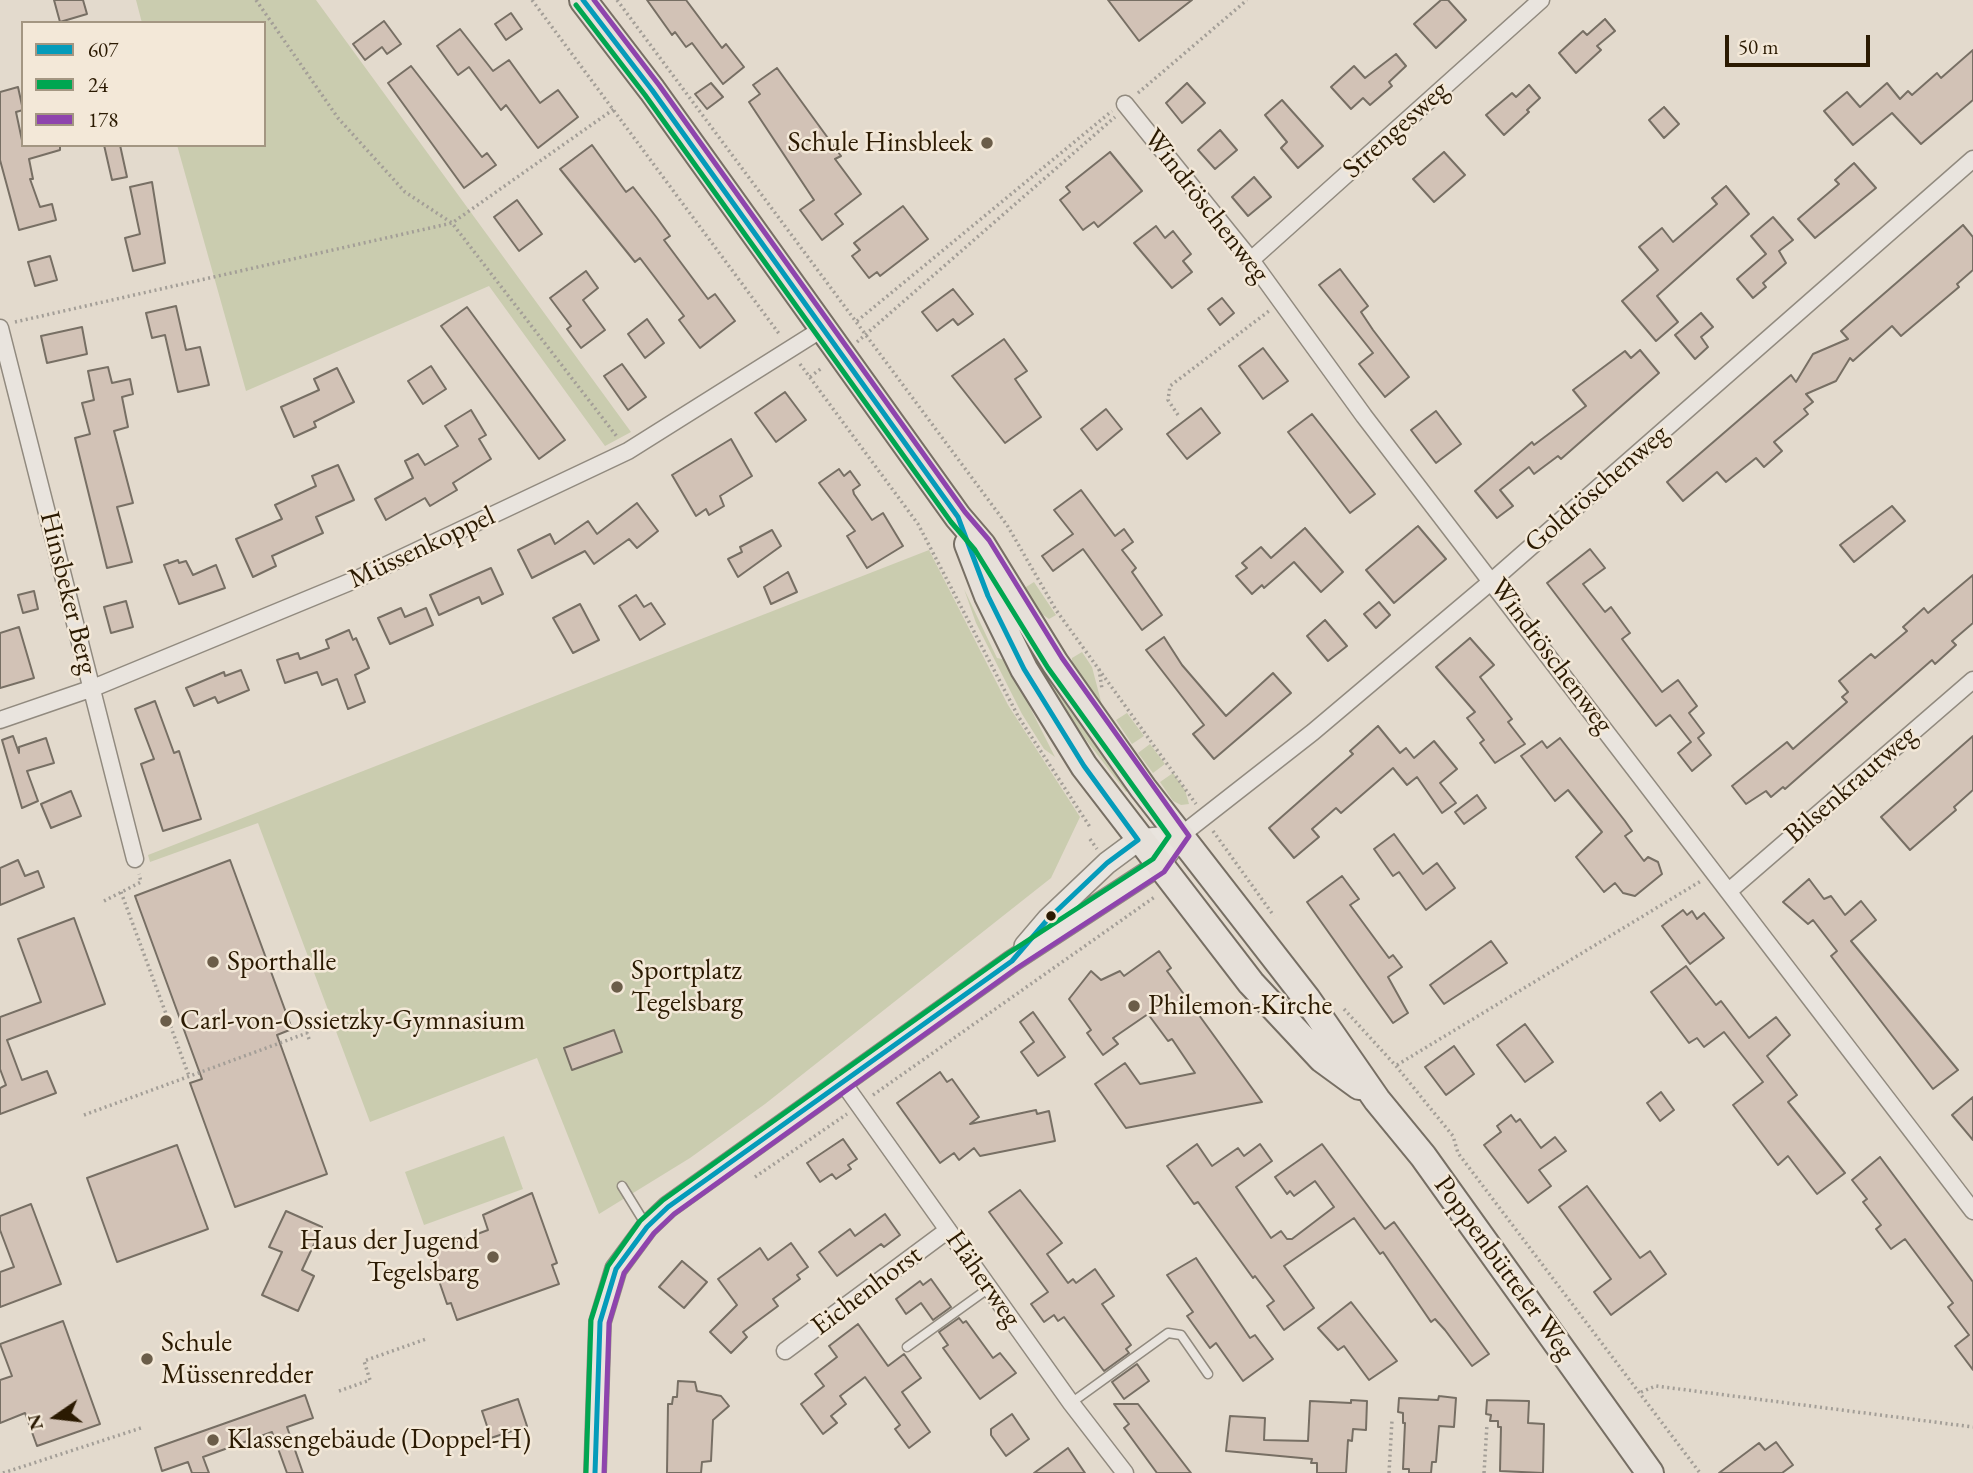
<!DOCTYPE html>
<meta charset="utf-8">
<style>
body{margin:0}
#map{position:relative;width:1973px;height:1473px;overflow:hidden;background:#e3dacd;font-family:"EB Garamond",serif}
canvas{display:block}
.legend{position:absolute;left:21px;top:21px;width:245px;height:126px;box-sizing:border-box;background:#f3e8d8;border:2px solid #a39682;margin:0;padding:9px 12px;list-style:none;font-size:21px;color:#2b1a02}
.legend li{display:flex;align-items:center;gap:14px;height:35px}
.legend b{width:35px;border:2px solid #a39682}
.north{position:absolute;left:21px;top:1382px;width:70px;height:70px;-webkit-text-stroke:5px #f3e8d8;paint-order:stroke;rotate:256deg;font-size:19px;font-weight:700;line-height:28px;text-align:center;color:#2b1a02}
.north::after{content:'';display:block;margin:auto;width:24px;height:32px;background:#2b1a02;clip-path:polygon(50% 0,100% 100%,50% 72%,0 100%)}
.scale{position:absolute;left:1725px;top:35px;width:145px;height:32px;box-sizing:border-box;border:4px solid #2b1a02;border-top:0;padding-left:9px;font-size:21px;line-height:24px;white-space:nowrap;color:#2b1a02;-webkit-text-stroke:5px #f3e8d8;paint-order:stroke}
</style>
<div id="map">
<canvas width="1973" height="1473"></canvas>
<ul class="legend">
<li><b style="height:9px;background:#049bba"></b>607</li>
<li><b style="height:9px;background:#00a651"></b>24</li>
<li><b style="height:9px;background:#8e44ad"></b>178</li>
</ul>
<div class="north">N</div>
<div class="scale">50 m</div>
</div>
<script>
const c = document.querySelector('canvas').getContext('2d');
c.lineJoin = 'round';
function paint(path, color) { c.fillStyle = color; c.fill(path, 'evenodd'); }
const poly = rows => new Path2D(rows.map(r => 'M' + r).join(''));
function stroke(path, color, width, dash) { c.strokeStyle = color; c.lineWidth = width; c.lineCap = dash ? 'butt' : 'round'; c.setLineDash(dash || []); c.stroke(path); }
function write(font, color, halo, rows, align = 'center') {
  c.font = font + ' "EB Garamond",serif'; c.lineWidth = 5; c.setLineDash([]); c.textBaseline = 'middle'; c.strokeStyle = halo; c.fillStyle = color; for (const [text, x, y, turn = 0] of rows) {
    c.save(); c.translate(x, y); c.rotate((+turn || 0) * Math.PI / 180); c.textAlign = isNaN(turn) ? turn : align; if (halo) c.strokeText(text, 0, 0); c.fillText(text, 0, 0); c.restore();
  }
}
paint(poly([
 [136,0,316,0,631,432,605,446,489,286,246,391,177,145,264,145,264,23,142,23],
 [929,550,1008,705,1080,817,1051,878,765,1104,690,1158,599,1214,537,1058,370,1122,258,823,150,862,148,855],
 [1034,582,1056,615,1049,619,1033,608,1023,589],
 [964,589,997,658,1006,660,1055,757,1044,749,1022,714,976,623],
 [1002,594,1130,789,1126,792,1047,689],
 [1082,652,1092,667,1103,709,1072,668,1072,658],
 [1127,713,1144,736,1132,744,1116,720],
 [1150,744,1165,764,1153,773,1138,753],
 [1173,773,1185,790,1189,804,1181,805,1173,801,1160,782],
 [504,1136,523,1189,424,1225,405,1172]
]), '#caccaf');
const building = poly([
 [54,0,83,0,87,14,60,22,54,0],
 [647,0,686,0,722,48,726,44,744,67,723,84,692,43,686,47,675,32,672,35,647,0],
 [1108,0,1192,0,1139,41,1108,0],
 [1441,0,1448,0,1466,20,1436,48,1414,24,1441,0],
 [511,13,522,29,506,40,495,24,511,13],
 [1605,19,1615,31,1597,46,1601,50,1576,73,1559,53,1583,31,1587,35,1605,19],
 [384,21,401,44,387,54,382,47,365,60,353,44,384,21],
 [460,29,493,71,509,60,540,103,558,90,578,117,538,148,506,105,501,110,469,67,458,75,437,46,460,29],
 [1973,50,1973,100,1921,144,1892,113,1853,145,1824,111,1847,92,1860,107,1887,83,1900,99,1908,91,1912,95,1937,73,1941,78,1973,50],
 [1396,54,1406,66,1389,82,1392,86,1370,105,1363,98,1351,109,1331,87,1354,66,1365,78,1396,54],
 [411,66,482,157,487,153,496,165,464,188,388,83,411,66],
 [777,68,841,156,835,159,861,194,835,214,843,224,822,240,800,210,814,200,749,102,760,94,753,85,777,68],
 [711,83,723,97,707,109,695,94,711,83],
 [1187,83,1205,103,1182,123,1166,103,1187,83],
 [1529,85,1540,98,1527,110,1529,112,1504,135,1486,115,1512,93,1516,97,1529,85],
 [18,87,23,110,16,112,23,145,60,145,60,150,29,159,33,179,30,179,40,207,52,204,56,220,19,230,0,160,0,92,18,87],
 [1282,100,1323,146,1298,168,1281,148,1287,142,1265,115,1282,100],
 [1664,107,1679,124,1664,138,1649,120,1664,107],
 [1220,130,1237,150,1215,169,1198,150,1220,130],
 [104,145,120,145,127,177,112,180,104,145],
 [592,145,626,192,633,187,657,218,670,236,664,240,708,299,715,294,735,321,700,348,679,320,684,316,640,258,635,262,560,169,592,145],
 [1110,152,1142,191,1098,227,1094,222,1083,230,1060,200,1070,192,1066,187,1110,152],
 [1444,152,1465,175,1434,202,1413,179,1444,152],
 [1854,163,1876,188,1815,238,1798,219,1839,184,1835,180,1854,163],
 [1254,177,1271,197,1248,216,1232,197,1254,177],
 [152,182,165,263,133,271,125,238,140,234,130,187,152,182],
 [1726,186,1749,214,1657,296,1678,322,1656,341,1622,301,1658,270,1639,247,1662,228,1673,242,1717,204,1712,198,1726,186],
 [517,200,542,234,519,251,494,217,517,200],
 [903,206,928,239,880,276,877,272,869,278,852,256,860,250,854,243,903,206],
 [1773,217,1793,240,1779,251,1786,263,1763,283,1766,287,1753,298,1737,279,1766,254,1751,236,1773,217],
 [1963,225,1973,237,1973,270,1957,284,1959,287,1901,336,1892,326,1853,361,1850,358,1836,381,1806,394,1813,402,1804,409,1808,414,1774,442,1782,451,1764,467,1756,458,1726,482,1717,472,1683,501,1667,482,1791,375,1796,382,1813,354,1848,339,1841,331,1963,225],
 [1156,226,1165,238,1173,231,1191,254,1183,261,1192,272,1172,288,1134,243,1156,226],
 [50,256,57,280,35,286,28,262,50,256],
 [1340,269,1368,306,1361,312,1373,330,1409,377,1385,397,1359,364,1373,353,1319,285,1340,269],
 [586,271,598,288,583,300,605,330,581,348,567,329,571,326,550,298,586,271],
 [953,289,973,314,958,325,953,319,937,331,922,312,953,289],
 [1222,298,1234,313,1220,325,1208,309,1222,298],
 [176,306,186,350,200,347,209,385,178,392,165,335,152,338,146,313,176,306],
 [467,307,565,440,539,459,441,326,467,307],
 [1701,313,1713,327,1701,337,1708,347,1695,359,1675,335,1701,313],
 [647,319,664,343,645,358,628,334,647,319],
 [82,327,87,354,47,363,41,336,82,327],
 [1004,339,1027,371,1015,379,1041,417,1005,443,952,376,1004,339],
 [1263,348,1288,381,1263,399,1239,366,1263,348],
 [1640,350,1659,373,1561,459,1558,456,1534,474,1529,467,1500,490,1513,506,1497,518,1475,491,1532,442,1534,445,1586,406,1573,390,1625,351,1631,358,1640,350],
 [622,364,646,397,628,410,604,376,622,364],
 [431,366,446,389,423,404,408,381,431,366],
 [108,367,112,383,130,379,133,394,122,397,128,427,114,431,133,503,117,507,132,562,107,568,75,438,90,434,82,403,94,400,88,371,108,367],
 [337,368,354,402,314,422,316,427,294,437,281,407,319,390,314,379,337,368],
 [785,392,806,420,776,442,755,413,785,392],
 [1201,408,1220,433,1187,459,1167,434,1201,408],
 [1106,409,1122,429,1097,450,1081,429,1106,409],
 [471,410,486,435,479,439,491,459,453,483,457,490,430,506,425,498,386,520,375,499,413,478,405,461,418,454,425,465,458,446,445,426,471,410],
 [1436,411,1461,444,1436,463,1411,430,1436,411],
 [1312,414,1375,494,1350,513,1288,432,1312,414],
 [731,439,752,476,720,496,724,506,709,515,706,509,696,516,672,475,731,439],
 [338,465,354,500,316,517,323,533,272,556,276,566,253,577,236,539,282,519,275,505,316,486,312,476,338,465],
 [839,469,844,476,850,471,860,485,853,490,854,494,872,520,883,513,903,546,867,568,847,536,855,531,819,483,839,469],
 [1081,490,1115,536,1124,529,1133,542,1122,550,1136,568,1132,572,1162,615,1142,630,1083,549,1053,571,1042,556,1073,534,1054,510,1081,490],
 [637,503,658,531,637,548,629,539,594,564,585,551,532,578,518,550,550,534,555,544,588,521,597,534,637,503],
 [1892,506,1905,521,1854,562,1840,545,1892,506],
 [1418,526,1446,559,1394,603,1366,570,1418,526],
 [1305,528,1343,572,1321,592,1294,562,1264,588,1262,585,1252,594,1236,576,1247,568,1242,563,1261,547,1271,558,1305,528],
 [772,530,781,546,738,577,728,559,742,552,740,547,772,530],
 [1590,549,1605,568,1583,584,1605,612,1611,607,1630,633,1622,639,1662,692,1678,680,1697,706,1689,713,1704,733,1698,738,1711,755,1692,771,1678,753,1691,742,1670,715,1656,726,1547,583,1590,549],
 [178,560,179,563,186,561,193,575,216,565,225,588,179,604,164,565,178,560],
 [491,568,503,594,482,604,479,597,439,615,430,595,491,568],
 [788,572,797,592,771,604,764,587,788,572],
 [1973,575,1973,623,1952,641,1956,645,1935,664,1932,660,1785,789,1783,787,1771,797,1766,791,1746,804,1732,786,1787,742,1793,749,1847,702,1842,697,1848,692,1839,681,1871,654,1875,658,1907,631,1903,627,1924,608,1928,613,1973,575],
 [34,591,38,609,23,613,18,595,34,591],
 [636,595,644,607,651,603,665,624,640,640,619,606,636,595],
 [126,601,133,627,111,633,104,607,126,601],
 [1379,602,1390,615,1376,628,1364,614,1379,602],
 [580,604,599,640,573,653,553,618,580,604],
 [401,608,405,617,426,608,433,625,390,644,378,618,401,608],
 [1325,620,1347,646,1328,661,1307,636,1325,620],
 [19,627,34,678,0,688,0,633,19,627],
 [349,630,353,640,356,638,369,668,355,675,365,702,348,709,337,679,322,685,317,672,285,683,277,660,298,653,300,659,329,648,326,640,349,630],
 [1164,637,1182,665,1226,716,1273,673,1291,693,1214,759,1193,734,1204,725,1146,650,1164,637],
 [1470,638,1494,665,1480,677,1512,719,1508,722,1525,744,1495,763,1480,743,1484,740,1467,718,1475,712,1436,667,1470,638],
 [241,670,249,690,218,703,215,697,194,706,186,688,224,672,225,676,241,670],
 [155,701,174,753,179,751,201,819,163,831,141,764,154,759,135,709,155,701],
 [1378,726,1400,753,1406,748,1414,758,1434,741,1457,769,1440,783,1456,803,1442,813,1417,777,1407,785,1393,768,1341,813,1336,808,1312,829,1319,837,1294,858,1269,828,1353,754,1350,751,1378,726],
 [13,736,19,753,19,747,46,738,54,763,27,771,38,801,22,808,2,740,13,736],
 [1973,736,1973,790,1954,807,1956,810,1910,850,1881,817,1973,736],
 [1560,738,1625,821,1632,831,1625,836,1644,861,1648,857,1658,862,1662,874,1635,896,1623,893,1615,883,1604,892,1576,857,1602,832,1568,790,1555,801,1521,756,1542,741,1547,748,1560,738],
 [71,791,81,816,51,828,41,804,71,791],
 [1477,795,1486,808,1464,824,1455,812,1477,795],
 [1394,834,1423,874,1437,863,1455,888,1426,910,1399,872,1393,876,1374,849,1394,834],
 [18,860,25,876,38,871,44,887,0,905,0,868,18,860],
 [230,860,292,1029,277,1035,327,1174,235,1207,190,1083,202,1079,135,896,230,860],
 [1342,876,1359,899,1350,905,1389,958,1393,955,1402,967,1388,977,1408,1013,1393,1023,1307,902,1342,876],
 [1809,879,1824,899,1831,896,1845,915,1861,901,1876,920,1851,941,1958,1070,1933,1089,1831,956,1837,951,1813,920,1808,924,1783,902,1809,879],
 [1683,910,1687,915,1692,911,1697,919,1704,913,1724,938,1690,964,1662,926,1683,910],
 [74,918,105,1004,7,1040,22,1080,47,1071,56,1093,0,1114,0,1088,6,1085,0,1069,0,1017,41,1002,18,939,74,918],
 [1491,941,1507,963,1444,1004,1430,985,1491,941],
 [1159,951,1171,968,1167,971,1262,1102,1126,1128,1095,1084,1125,1063,1140,1084,1195,1073,1172,1039,1168,1041,1148,1014,1113,1038,1118,1044,1103,1055,1087,1033,1091,1030,1069,999,1091,971,1101,980,1120,971,1124,976,1159,951],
 [1686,966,1716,1005,1721,1001,1749,1038,1776,1017,1790,1035,1767,1056,1797,1095,1788,1102,1845,1173,1817,1194,1788,1156,1778,1165,1733,1105,1763,1082,1724,1032,1704,1047,1697,1038,1689,1043,1651,992,1686,966],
 [1033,1012,1065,1057,1038,1076,1021,1052,1034,1042,1020,1022,1033,1012],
 [1525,1024,1553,1062,1525,1082,1497,1045,1525,1024],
 [614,1030,622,1052,572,1070,564,1048,614,1030],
 [1454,1046,1474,1074,1446,1095,1425,1067,1454,1046],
 [940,1072,947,1082,952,1079,979,1117,970,1124,1036,1110,1037,1114,1049,1111,1055,1141,980,1156,974,1148,959,1160,954,1153,940,1163,897,1103,940,1072],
 [1661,1092,1674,1110,1660,1121,1647,1103,1661,1092],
 [1973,1097,1973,1140,1952,1115,1973,1097],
 [1511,1115,1516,1122,1520,1119,1541,1148,1555,1137,1566,1151,1539,1170,1551,1186,1528,1203,1484,1145,1501,1132,1497,1126,1511,1115],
 [843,1139,857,1159,848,1165,851,1169,836,1179,832,1174,820,1182,807,1163,843,1139],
 [1197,1144,1212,1166,1238,1148,1244,1156,1260,1144,1272,1161,1236,1187,1271,1238,1281,1231,1287,1239,1292,1239,1334,1207,1315,1181,1294,1196,1290,1191,1287,1194,1275,1177,1322,1144,1385,1229,1394,1222,1489,1354,1472,1366,1445,1330,1435,1319,1431,1322,1383,1252,1380,1254,1354,1218,1284,1266,1314,1308,1284,1330,1267,1306,1274,1301,1255,1276,1253,1278,1198,1202,1194,1204,1167,1166,1197,1144],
 [177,1145,208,1229,117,1262,87,1178,177,1145],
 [1880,1157,1973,1282,1973,1370,1955,1346,1969,1335,1948,1307,1953,1303,1905,1239,1891,1249,1876,1229,1881,1225,1863,1202,1867,1199,1852,1180,1880,1157],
 [1587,1186,1640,1258,1650,1251,1666,1274,1611,1315,1594,1292,1611,1279,1559,1207,1587,1186],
 [1020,1190,1062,1243,1047,1254,1068,1283,1073,1279,1076,1283,1095,1269,1114,1296,1102,1304,1131,1345,1126,1349,1129,1353,1104,1371,1064,1317,1058,1321,1054,1315,1044,1322,1031,1304,1048,1292,989,1212,1020,1190],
 [532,1193,557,1263,552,1265,559,1284,457,1320,451,1303,447,1304,429,1252,488,1230,483,1215,532,1193],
 [31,1204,61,1284,0,1307,0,1272,14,1267,0,1230,0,1216,31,1204],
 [286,1211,322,1227,302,1270,314,1276,298,1311,262,1295,282,1252,269,1247,286,1211],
 [885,1214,900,1235,884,1247,881,1244,837,1276,819,1252,850,1229,855,1236,885,1214],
 [791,1243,808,1267,797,1275,800,1279,773,1299,778,1306,743,1332,747,1337,731,1353,710,1332,737,1305,718,1279,760,1248,768,1260,791,1243],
 [1196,1258,1250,1338,1255,1335,1273,1359,1243,1381,1216,1343,1210,1348,1187,1316,1193,1312,1167,1275,1196,1258],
 [682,1261,707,1282,684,1308,659,1287,682,1261],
 [931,1279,951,1307,933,1320,921,1303,906,1314,896,1299,920,1281,923,1285,931,1279],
 [1351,1302,1397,1361,1369,1380,1344,1346,1338,1350,1318,1328,1351,1302],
 [959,1318,963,1323,966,1321,993,1358,1000,1353,1016,1373,980,1399,943,1348,948,1345,939,1332,959,1318],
 [63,1321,100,1424,37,1446,25,1413,0,1423,0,1380,12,1376,0,1344,63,1321],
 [858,1324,888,1366,904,1354,921,1378,902,1392,930,1432,909,1448,895,1429,900,1425,865,1377,840,1396,846,1404,831,1416,837,1423,823,1434,801,1404,824,1386,815,1374,837,1357,829,1346,858,1324],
 [1137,1364,1149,1381,1124,1399,1112,1382,1137,1364],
 [678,1381,695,1382,697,1391,721,1396,729,1406,713,1420,711,1461,702,1462,701,1473,667,1473,668,1404,672,1404,673,1397,677,1397,678,1381],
 [305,1395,313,1418,287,1427,303,1473,287,1473,272,1432,203,1457,209,1473,192,1473,188,1462,162,1471,155,1448,305,1395],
 [1439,1396,1456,1398,1454,1427,1439,1426,1436,1462,1432,1462,1431,1473,1409,1473,1409,1469,1403,1469,1405,1423,1403,1423,1403,1413,1398,1412,1399,1398,1438,1400,1439,1396],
 [518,1399,527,1426,491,1438,482,1411,518,1399],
 [1351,1400,1367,1401,1366,1430,1353,1429,1352,1441,1348,1440,1346,1473,1317,1473,1317,1463,1311,1463,1312,1459,1226,1451,1230,1416,1265,1418,1264,1440,1308,1441,1310,1401,1351,1403,1351,1400],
 [1487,1400,1529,1401,1528,1423,1544,1424,1543,1473,1500,1471,1501,1427,1498,1427,1498,1421,1490,1421,1491,1415,1486,1414,1487,1400],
 [1114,1404,1138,1404,1191,1473,1157,1473,1124,1428,1129,1424,1114,1404],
 [1012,1414,1029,1439,1006,1456,991,1435,991,1429,1012,1414],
 [1776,1442,1793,1465,1782,1473,1719,1473,1759,1443,1765,1450,1776,1442],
 [1068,1448,1085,1473,1034,1473,1068,1448]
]);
paint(building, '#d2c2b6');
stroke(building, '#776f64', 2);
const service = poly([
 [622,1186,646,1225],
 [907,1347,989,1288],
 [1071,1403,1168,1333,1181,1335,1208,1374]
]);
const minor = poly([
 [1125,104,1251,260,1364,416,1973,1211],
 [1251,260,1541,0],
 [0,328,135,859],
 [0,720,93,688,357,579,628,451,822,329],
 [1180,836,1313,732,1493,580,1973,159],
 [1729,891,1973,680],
 [844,1084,1071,1403,1125,1473],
 [785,1351,948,1230]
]);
const tertiary = poly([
 [1025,946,1048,919,1107,863,1138,840,1180,836],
 [595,1473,600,1322,616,1269,647,1227,668,1207,1012,961,1159,865,1180,836]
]);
const primary = poly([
 [583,0,652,90,958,517,982,545,1055,663,1143,788,1307,999,1377,1100,1423,1156,1650,1473],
 [968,544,988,596,1024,669,1084,766,1251,983,1322,1059,1359,1086]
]);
stroke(service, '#918a7f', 11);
stroke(minor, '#918a7f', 19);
stroke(tertiary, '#918a7f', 24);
stroke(primary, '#776f64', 30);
stroke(poly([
 [256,0,338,118,405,192,452,223,618,438],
 [532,0,780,335],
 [617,0,1007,525,1056,610,1196,804],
 [1138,93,1247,0],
 [857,321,1112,111],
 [15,322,452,223,614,109],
 [857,342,1115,117],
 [800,364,918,524,1018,716,1090,827],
 [810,377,823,367],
 [1178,415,1168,400,1170,386,1269,311],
 [1099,669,1102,689],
 [1213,831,1274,916],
 [1090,839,1097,849],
 [121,892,189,1076],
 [104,901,141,882,139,874],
 [1344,1009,1396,1066,1453,1136,1458,1153,1700,1473],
 [1397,1065,1701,881],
 [873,1095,1156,896],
 [84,1115,307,1033,310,1042],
 [755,1177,847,1114],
 [339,1391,370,1380,364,1361,426,1339],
 [1641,1392,1656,1386,1973,1427],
 [3,1473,144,1427],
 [1389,1473,1392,1420],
 [1484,1473,1487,1424]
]), '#a39e97', 3.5, [2, 3.5]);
stroke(service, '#e9e4de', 8);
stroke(minor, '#e9e4de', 16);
stroke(tertiary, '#e9e4de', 21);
stroke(primary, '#e6e0d9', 26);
stroke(poly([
 [583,0,652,90,958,517,988,596,1024,669,1084,766,1138,840,1107,863,1048,919,1012,961,668,1207,647,1227,616,1269,600,1322,595,1473]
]), '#049bba', 5);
stroke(poly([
 [576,5,645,95,951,522,975,550,1048,668,1169,836,1153,859,1007,954,663,1200,640,1221,608,1266,591,1320,586,1473]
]), '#00a651', 5);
stroke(poly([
 [594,0,659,85,965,512,989,540,1062,658,1189,836,1164,872,1017,968,674,1214,654,1233,624,1273,609,1323,604,1473]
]), '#8e44ad', 5);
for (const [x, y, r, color] of [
 [987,143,7,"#6b5d49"],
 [1051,916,6,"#2b1a02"],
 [213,962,7,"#6b5d49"],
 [617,987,7,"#6b5d49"],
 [1134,1006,7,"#6b5d49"],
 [166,1021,7,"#6b5d49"],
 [493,1257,7,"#6b5d49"],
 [147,1359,7,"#6b5d49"],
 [213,1440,7,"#6b5d49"]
]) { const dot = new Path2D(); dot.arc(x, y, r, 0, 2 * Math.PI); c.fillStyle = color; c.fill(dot); stroke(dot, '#f3e8d8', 2.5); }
write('28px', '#2b1a02', '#f3e8d8', [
 ["Strengesweg",1396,130,-42],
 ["Windröschenweg",1206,206,52],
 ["Goldröschenweg",1597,489,-41],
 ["Müssenkoppel",422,548,-25],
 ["Hinsbeker Berg",68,593,76],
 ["Windröschenweg",1551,656,53],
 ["Bilsenkrautweg",1851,785,-41],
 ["Poppenbütteler Weg",1504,1268,54],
 ["Häherweg",983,1279,55],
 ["Eichenhorst",867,1291,-37]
]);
write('28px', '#2b1a02', '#f3e8d8', [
 ["Schule Hinsbleek",973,143,"right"],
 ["Sporthalle",227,962],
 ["Sportplatz",631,971],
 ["Tegelsbarg",631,1003],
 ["Philemon-Kirche",1148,1006],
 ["Carl-von-Ossietzky-Gymnasium",180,1021],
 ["Haus der Jugend",479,1241,"right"],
 ["Tegelsbarg",479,1273,"right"],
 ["Schule",161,1343],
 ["Müssenredder",161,1375],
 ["Klassengebäude (Doppel-H)",227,1440]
], 'left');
</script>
